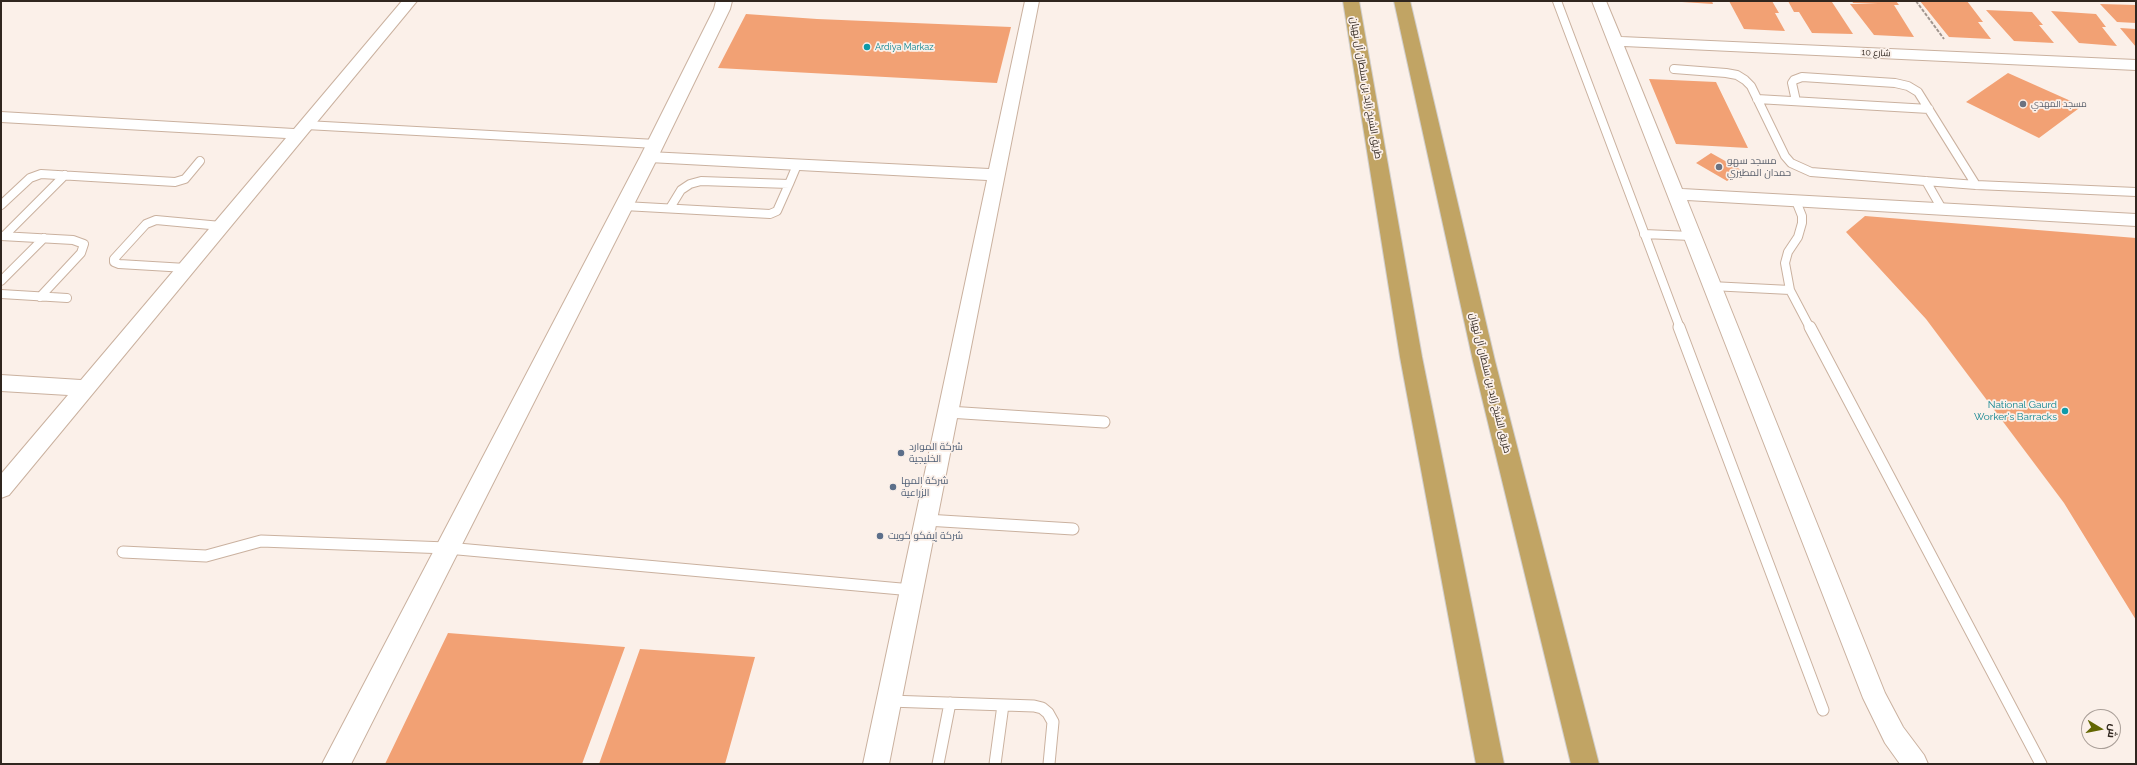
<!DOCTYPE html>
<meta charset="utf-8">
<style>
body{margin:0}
#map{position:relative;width:2137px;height:765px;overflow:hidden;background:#fbf0e9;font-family:Raleway,Cairo,sans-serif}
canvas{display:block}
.frame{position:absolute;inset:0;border:2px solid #30261f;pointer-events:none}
.north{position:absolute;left:2081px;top:709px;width:40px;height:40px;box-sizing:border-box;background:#fbf0e9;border:1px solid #aa9f98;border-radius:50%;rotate:100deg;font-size:11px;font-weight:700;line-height:16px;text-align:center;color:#30261f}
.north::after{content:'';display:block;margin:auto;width:14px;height:18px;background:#636602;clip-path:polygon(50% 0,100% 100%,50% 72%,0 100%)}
</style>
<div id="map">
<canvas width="2137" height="765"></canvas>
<div class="frame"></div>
<div class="north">ش</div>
</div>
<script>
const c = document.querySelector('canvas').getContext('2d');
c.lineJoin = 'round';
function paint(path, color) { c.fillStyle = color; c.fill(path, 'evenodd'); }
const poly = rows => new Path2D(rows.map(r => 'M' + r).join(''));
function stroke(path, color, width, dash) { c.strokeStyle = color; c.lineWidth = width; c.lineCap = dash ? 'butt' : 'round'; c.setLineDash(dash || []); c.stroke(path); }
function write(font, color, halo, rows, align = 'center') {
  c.font = font + ' Raleway,Cairo,sans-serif'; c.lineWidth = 3.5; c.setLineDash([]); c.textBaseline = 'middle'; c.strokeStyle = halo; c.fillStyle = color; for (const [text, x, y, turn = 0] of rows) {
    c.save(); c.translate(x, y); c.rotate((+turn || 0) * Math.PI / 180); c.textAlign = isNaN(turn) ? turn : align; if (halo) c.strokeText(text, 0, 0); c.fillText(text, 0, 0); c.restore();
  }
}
paint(poly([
 [1682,1,1712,1,1713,4,1682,2],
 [1729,1,1772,1,1779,13,1775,13,1785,31,1744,29],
 [1788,1,1832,2,1853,34,1812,33,1799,12,1794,12],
 [1852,1,1896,1,1899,5,1894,5,1914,37,1874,35,1850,4,1878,4,1853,3],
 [1920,1,1967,1,1983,22,1978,22,1991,39,1949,37],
 [2100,4,2136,5,2136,23,2117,22],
 [1986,10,2032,12,2043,25,2039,25,2054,43,2014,41],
 [2051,11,2096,14,2106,27,2102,27,2117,46,2079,43],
 [746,14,817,19,1011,27,997,83,718,68],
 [2120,28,2136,29,2136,47],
 [2008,73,2082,106,2039,138,1966,102],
 [1649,79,1716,82,1748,148,1676,144],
 [1711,153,1743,171,1727,181,1696,163],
 [1865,216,2136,238,2136,620,2064,503,1926,319,1846,232],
 [448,633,625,647,582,764,385,764],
 [640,649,755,657,725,764,599,764]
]), '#f2a174');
const laneFar1 = poly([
 [1557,1,1680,328],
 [1674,69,1726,73,1737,75,1745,80,1751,86,1785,156,1791,163,1811,172,1976,185,2136,192],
 [1757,99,1929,109],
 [1796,101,1792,83,1794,80,1802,77,1895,83,1908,86,1918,92,1976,185],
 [306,125,656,144],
 [1926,181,1942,209],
 [789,184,797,165],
 [1796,201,1802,216,1802,223,1798,237,1788,252,1785,263,1790,290,1810,328],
 [1,205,30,178,41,174,175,182,185,179,200,161],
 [624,206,770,214,777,211,789,184,701,181,690,184,681,190,670,208],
 [1644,234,1691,236],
 [1,236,73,240,84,244,81,253,40,297],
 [4,236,65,175],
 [186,268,119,264,114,262,114,259,146,224,156,220,221,226],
 [1,281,44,238],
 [1711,286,1790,290],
 [1,294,67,298]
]);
const lane = poly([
 [1679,327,1823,710],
 [1810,327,2041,764],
 [948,412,1104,422],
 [926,520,1073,529],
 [123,552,206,556,261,541,447,548,912,590],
 [889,701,1034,706,1042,708,1048,713,1053,722,1049,764],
 [938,764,950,703],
 [995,764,1003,705]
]);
const street = poly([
 [402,1,417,1,9,495,1,498,1,474,68,395,1,391,1,375,81,380,286,138,1,122,1,112,294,129,402,1],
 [1025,1,1039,1,889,764,863,764,987,180,649,162,643,161,641,157,643,153,649,152,989,169,1025,1],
 [1592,1,1606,1,1621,37,2136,60,2136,70,1624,46,1682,189,2136,214,2136,226,1687,200,1885,693,1903,727,1924,755,1928,764,1900,764,1885,743,1863,698,1592,1]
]);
const secondary = poly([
 [716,1,732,1,730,9,658,157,351,764,322,764,640,157,714,9,716,1]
]);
const highway = poly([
 [1343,1,1359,1,1422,357,1504,764,1476,764,1400,357,1343,1],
 [1394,1,1410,1,1495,361,1599,764,1571,764,1473,361,1394,1]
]);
stroke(laneFar1, '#cab19f', 10);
stroke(lane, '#cab19f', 13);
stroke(street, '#cab19f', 2);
stroke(secondary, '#cab19f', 2);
stroke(highway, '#d1cfce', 2);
stroke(poly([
 [1916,1,1944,39]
]), '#a1968f', 2, [3.5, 1.5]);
stroke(laneFar1, '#fff', 8);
stroke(lane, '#fff', 11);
paint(street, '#fff');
paint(secondary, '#fff');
paint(highway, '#c1a464');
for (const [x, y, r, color] of [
 [867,47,4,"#0f9aa8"],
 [2023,104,4,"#6b7280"],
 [1719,167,4,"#6b7280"],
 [2065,411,4,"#0f9aa8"],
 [901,453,4,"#5c6f8a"],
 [893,487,4,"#5c6f8a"],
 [880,536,4,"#5c6f8a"]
]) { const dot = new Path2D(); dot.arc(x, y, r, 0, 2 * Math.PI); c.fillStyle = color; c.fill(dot); stroke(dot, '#fbf0e9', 1.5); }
write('9px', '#0d838f', '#fbf0e9', [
 ["Ardiya Markaz",875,47]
], 'left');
write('9px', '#30261f', '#fbf0e9', [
 ["شارع 10",1876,53,3]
]);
write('9px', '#5b616d', '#fbf0e9', [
 ["مسجد المهدي",2031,104]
], 'left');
write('10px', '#30261f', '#fbf0e9', [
 ["طريق الشيخ زايد بن سلطان آل نهيان",1366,88,80],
 ["طريق الشيخ زايد بن سلطان آل نهيان",1490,383,76]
]);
write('10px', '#5b616d', '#fbf0e9', [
 ["مسجد سهو",1727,161],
 ["حمدان المطيري",1727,173]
], 'left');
write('10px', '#0d838f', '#fbf0e9', [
 ["National Gaurd",2057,405],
 ["Worker's Barracks",2057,417]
], 'right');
write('10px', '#4e5e75', '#fbf0e9', [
 ["شركة الموارد",909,447],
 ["الخليجية",909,459],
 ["شركة المها",901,481],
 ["الزراعية",901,493],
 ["شركة إيفكو كويت",888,536]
], 'left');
</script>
